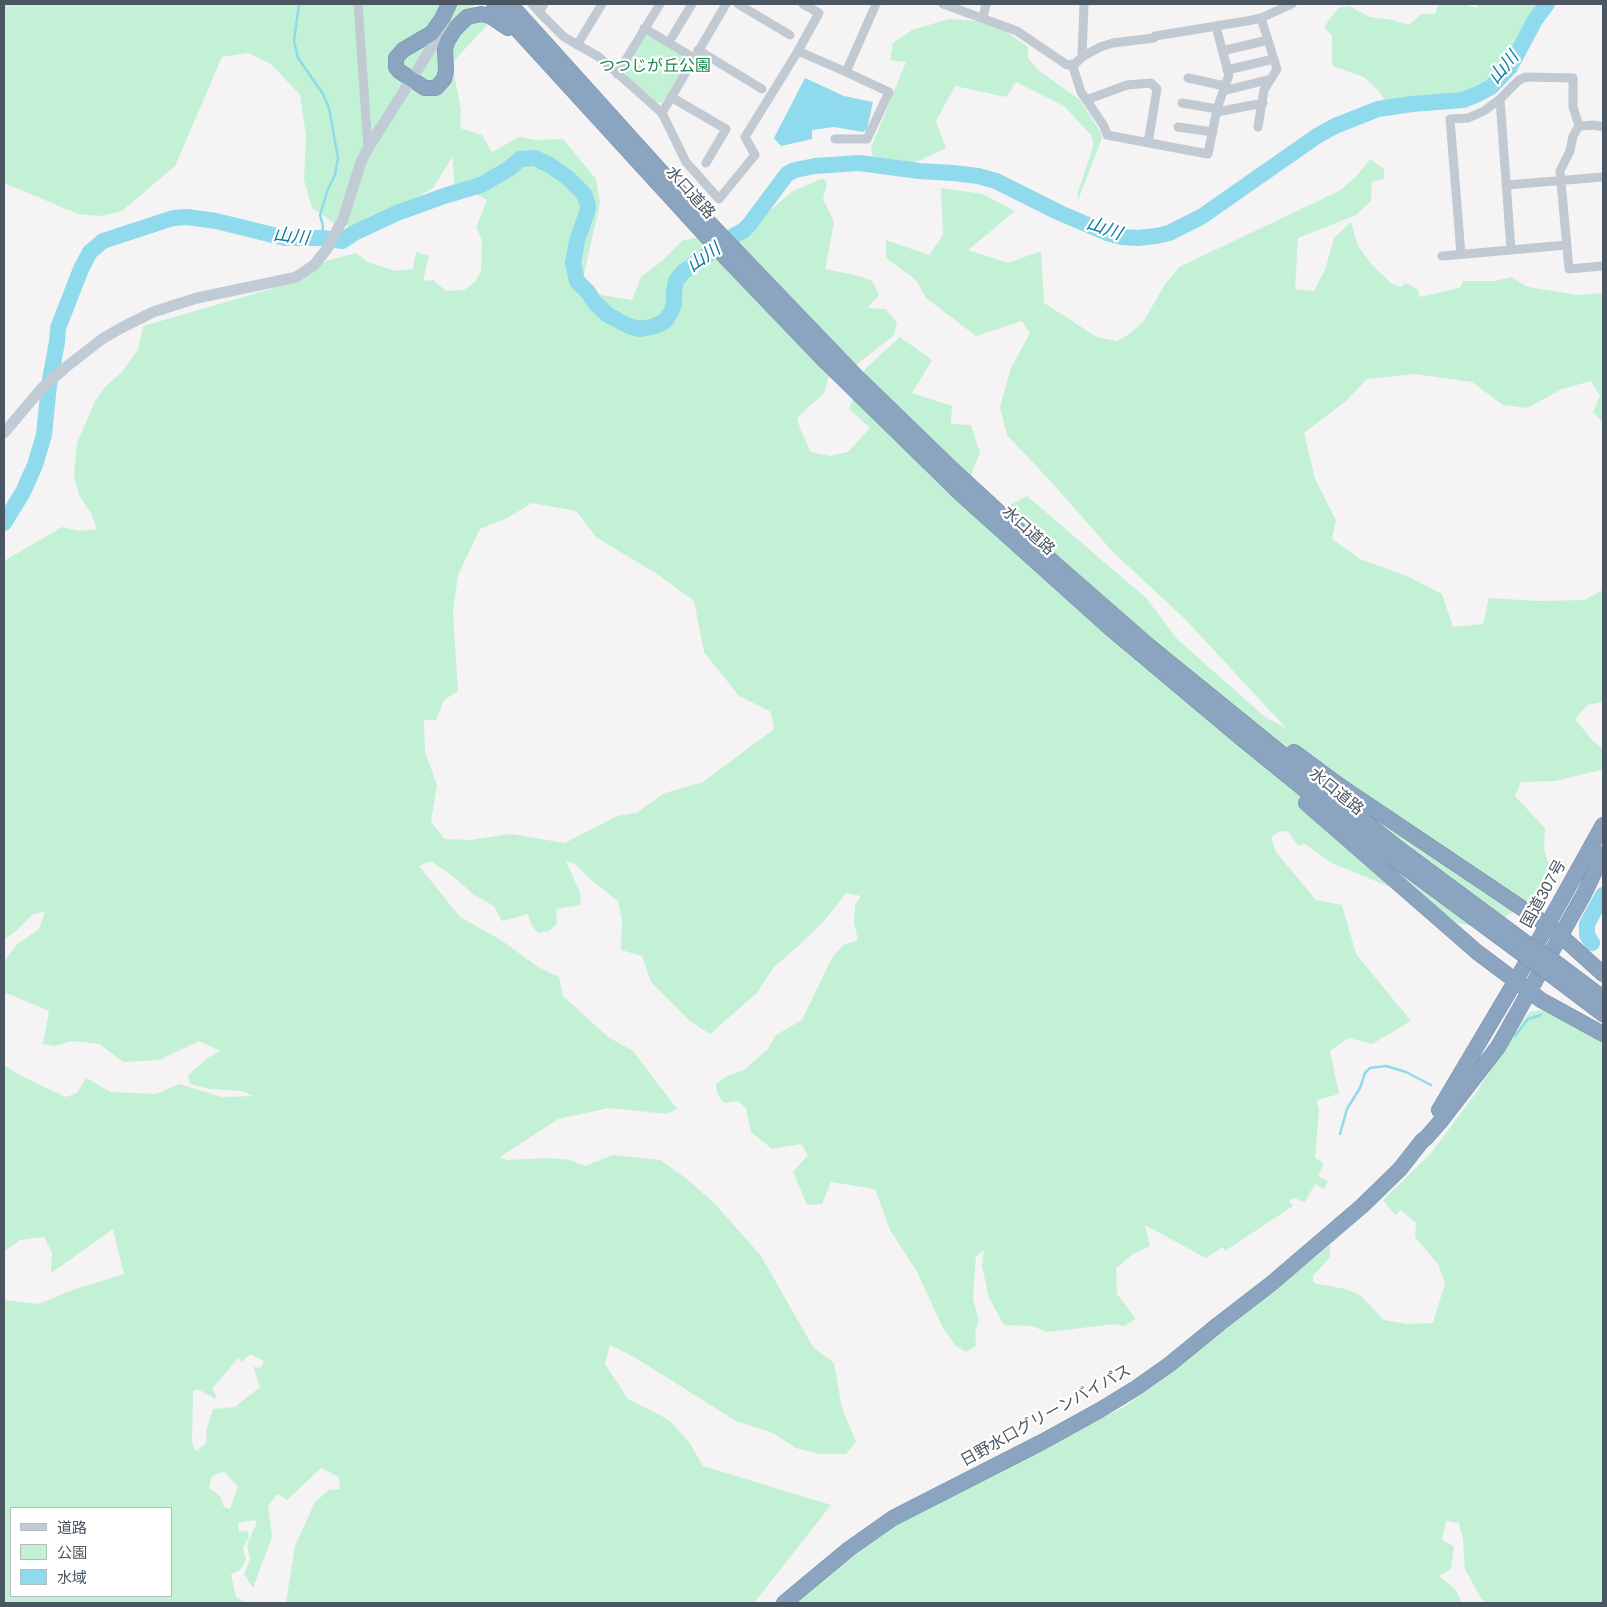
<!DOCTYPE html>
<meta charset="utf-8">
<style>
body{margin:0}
#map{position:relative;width:1607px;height:1607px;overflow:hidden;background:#f5f3f3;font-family:Helvetica,"Noto Sans JP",sans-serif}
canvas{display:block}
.frame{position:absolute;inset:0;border:5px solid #4a5661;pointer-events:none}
.legend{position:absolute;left:10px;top:1507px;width:162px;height:90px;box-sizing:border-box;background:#fff;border:1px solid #b7bbc0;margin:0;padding:6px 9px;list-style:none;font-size:15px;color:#4a5661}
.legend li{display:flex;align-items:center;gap:10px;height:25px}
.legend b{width:25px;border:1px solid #b7bbc0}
</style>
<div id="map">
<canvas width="1607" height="1607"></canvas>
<div class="frame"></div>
<ul class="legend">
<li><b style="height:6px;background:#c1cbd6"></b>道路</li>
<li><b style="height:14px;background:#c3f1d5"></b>公園</li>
<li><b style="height:14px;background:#90daee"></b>水域</li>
</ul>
</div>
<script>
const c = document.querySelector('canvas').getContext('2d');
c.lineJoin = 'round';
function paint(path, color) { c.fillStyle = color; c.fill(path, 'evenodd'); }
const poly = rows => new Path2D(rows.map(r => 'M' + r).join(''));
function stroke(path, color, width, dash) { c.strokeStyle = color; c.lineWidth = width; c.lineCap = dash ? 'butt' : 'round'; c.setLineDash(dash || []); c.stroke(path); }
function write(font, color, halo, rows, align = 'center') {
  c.font = font + ' Helvetica,"Noto Sans JP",sans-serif'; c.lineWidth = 4.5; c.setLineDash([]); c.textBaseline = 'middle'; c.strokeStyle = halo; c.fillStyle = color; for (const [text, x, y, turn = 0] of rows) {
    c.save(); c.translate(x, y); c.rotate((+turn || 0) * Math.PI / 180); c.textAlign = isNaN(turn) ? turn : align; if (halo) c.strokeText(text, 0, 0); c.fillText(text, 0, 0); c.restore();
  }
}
paint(poly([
 [4,4,472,4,488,24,452,63,461,110,460,128,482,135,492,152,519,137,536,140,563,139,596,179,600,203,581,287,601,295,632,300,641,277,662,261,683,240,710,236,753,225,793,191,823,178,827,184,823,199,834,222,825,269,859,276,872,281,879,295,867,308,886,309,897,323,893,336,852,368,829,375,824,393,797,418,801,431,811,452,830,456,848,452,870,428,849,409,865,369,900,337,932,360,912,393,952,406,951,424,971,425,980,453,960,503,982,520,1027,496,1147,599,1177,639,1265,717,1286,728,1185,619,1112,551,1054,485,1007,435,1000,407,1011,368,1030,333,1022,321,976,336,926,298,916,280,886,258,886,240,929,255,943,235,941,188,983,194,1015,211,968,250,1008,263,1041,251,1044,303,1097,337,1117,341,1128,335,1143,322,1164,286,1179,267,1339,191,1356,177,1370,159,1384,169,1384,179,1372,181,1371,201,1356,215,1298,238,1295,289,1314,291,1325,270,1334,238,1351,222,1358,246,1371,264,1392,284,1400,287,1406,283,1418,290,1420,297,1460,288,1463,281,1495,281,1511,277,1528,287,1577,295,1603,293,1603,423,1593,412,1600,396,1591,381,1562,389,1527,408,1503,405,1472,382,1415,374,1367,379,1347,400,1304,433,1315,479,1336,520,1332,539,1360,559,1407,576,1442,594,1453,627,1483,624,1489,598,1538,601,1584,600,1603,590,1603,702,1587,705,1575,719,1592,740,1603,749,1603,766,1601,770,1555,781,1521,782,1515,796,1545,828,1544,849,1554,881,1538,896,1497,922,1483,928,1457,923,1431,904,1332,863,1305,844,1298,846,1288,831,1278,832,1271,837,1276,852,1316,900,1342,905,1356,954,1411,1021,1372,1044,1349,1038,1330,1051,1339,1094,1317,1100,1319,1110,1315,1158,1324,1164,1318,1176,1328,1181,1324,1189,1315,1184,1305,1202,1294,1198,1289,1201,1293,1206,1225,1251,1223,1247,1206,1258,1145,1225,1150,1246,1133,1254,1116,1268,1117,1294,1136,1319,1124,1326,1115,1324,1047,1332,1032,1326,1004,1325,989,1298,982,1266,984,1250,976,1256,973,1299,979,1321,975,1331,976,1346,966,1352,956,1346,943,1328,916,1270,890,1230,875,1189,831,1182,822,1204,807,1205,793,1172,808,1155,801,1144,772,1149,751,1132,746,1108,738,1101,724,1103,717,1093,716,1084,727,1076,744,1070,768,1049,776,1035,802,1020,832,958,843,945,858,940,854,923,855,905,861,896,846,893,825,920,796,948,773,968,757,993,710,1034,690,1021,651,982,642,956,621,950,622,921,618,901,590,879,575,864,566,861,581,895,580,905,556,909,557,924,549,931,538,933,531,924,528,914,502,921,494,906,473,894,454,877,431,861,419,866,460,917,501,940,538,967,559,977,563,996,608,1037,633,1051,677,1109,667,1114,609,1108,558,1119,500,1157,507,1160,549,1158,570,1160,585,1166,613,1155,660,1160,687,1179,715,1204,761,1256,813,1347,834,1363,842,1408,856,1442,846,1454,819,1454,796,1448,773,1433,736,1421,634,1357,610,1345,605,1364,628,1399,669,1420,689,1442,703,1466,831,1505,754,1603,286,1603,295,1546,315,1502,329,1490,340,1489,339,1477,321,1468,287,1500,277,1494,268,1507,272,1537,253,1588,244,1574,250,1559,247,1545,257,1522,255,1520,238,1523,239,1532,247,1530,249,1537,243,1547,246,1560,240,1570,231,1574,236,1597,247,1603,4,1603,4,1300,39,1304,72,1290,124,1274,113,1229,51,1273,52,1253,44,1237,20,1240,4,1252,4,1065,21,1076,66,1097,77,1093,86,1078,111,1092,156,1094,179,1084,222,1097,253,1096,243,1091,210,1089,190,1084,188,1075,209,1057,220,1051,199,1041,159,1060,123,1062,100,1044,72,1041,55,1046,43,1044,49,1011,4,992,4,962,16,945,39,929,45,912,33,914,17,930,4,940,4,561,62,527,80,531,97,529,91,513,79,495,74,475,77,443,95,401,106,386,122,372,138,350,143,326,299,281,322,262,356,253,368,262,395,271,413,269,416,252,429,256,423,281,433,280,446,291,464,290,475,282,481,272,482,240,476,227,487,200,454,183,453,156,433,188,370,224,340,227,312,208,304,180,306,136,300,95,271,64,248,53,222,57,175,166,122,211,100,216,78,214,4,183],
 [532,503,576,511,596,537,660,576,694,601,704,652,739,696,771,712,774,729,703,782,665,793,636,813,617,816,565,843,511,834,471,840,445,839,431,822,437,785,425,752,424,720,436,720,444,700,458,691,453,612,458,575,480,529,507,518],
 [250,1354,264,1361,261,1368,253,1367,260,1387,235,1407,213,1409,207,1428,206,1443,196,1451,192,1443,193,1391,198,1389,215,1399,216,1395,212,1389,238,1358,242,1362],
 [224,1472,238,1486,230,1509,224,1507,220,1496,209,1488,212,1476],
 [11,1508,171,1508,171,1596,11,1596],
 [1439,4,1465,4,1476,8,1478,4,1492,5,1497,4,1543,4,1527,23,1514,53,1507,65,1489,85,1467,97,1451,99,1409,99,1386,102,1378,90,1364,77,1333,66,1332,61,1332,36,1324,27,1338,8,1349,6,1370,17,1392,20,1408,25,1422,14,1435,14],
 [949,19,977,21,1005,31,1028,47,1028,58,1038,70,1080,100,1101,133,1102,138,1078,200,1078,192,1094,144,1091,135,1064,106,1016,82,1006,97,955,86,936,121,946,148,907,166,873,160,871,148,906,62,890,60,893,43,912,30],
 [650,33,687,56,688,61,663,102,657,103,626,77,625,68,645,34],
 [1541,1010,1558,1016,1603,1042,1603,1603,1486,1603,1482,1600,1465,1569,1463,1539,1459,1523,1446,1521,1442,1540,1454,1546,1451,1569,1439,1576,1455,1589,1462,1603,795,1603,854,1556,906,1518,1124,1407,1173,1372,1330,1245,1330,1257,1313,1276,1313,1282,1318,1284,1346,1289,1361,1296,1384,1320,1407,1324,1433,1323,1445,1283,1438,1264,1415,1237,1416,1223,1401,1210,1395,1215,1383,1200,1431,1153,1476,1093,1520,1024,1530,1012]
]), '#c3f1d5');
paint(poly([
 [805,78,844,96,873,102,867,129,863,132,834,127,812,130,812,139,781,146,774,138]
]), '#90daee');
stroke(poly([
 [299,4,294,41,298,58,323,94,329,108,338,158,335,175,328,189,320,215,323,226,322,238],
 [1515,1036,1528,1019,1541,1015],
 [1340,1134,1347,1109,1360,1088,1365,1073,1370,1068,1386,1066,1406,1072,1431,1085]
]), '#90daee', 2.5);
stroke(poly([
 [4,523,23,492,35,465,44,435,49,385,57,342,58,328,81,269,90,252,103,241,173,218,187,217,216,221,285,238,322,238,342,241,354,233,397,213,444,196,481,185,510,168,520,159,535,158,551,166,568,178,584,194,586,199,588,206,587,212,577,241,573,263,577,281,588,292,595,303,608,315,629,326,639,329,645,328,655,326,665,321,671,312,674,304,674,292,676,281,683,272,735,235,743,231,749,225,787,174,795,170,815,166,859,163,919,171,953,173,978,176,996,181,1060,213,1107,233,1122,237,1138,238,1156,236,1169,233,1201,217,1317,136,1335,126,1378,109,1412,104,1463,100,1478,94,1491,87,1510,67,1535,20,1547,4],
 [1592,943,1587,935,1587,924,1603,895]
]), '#90daee', 16);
const highway = poly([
 [449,4,442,19,432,33,403,50,396,58,396,67,399,71,425,88,436,88,444,79,446,71,445,48,448,40,455,29,467,17,481,14,490,16,508,28],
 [494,4,730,262,821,357,961,494,1109,627,1240,737,1352,828,1521,953],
 [510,4,676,188,740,255,856,376,953,470,1054,563,1149,646,1394,845,1526,943],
 [1294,752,1340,786,1547,925,1561,936,1603,974],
 [1306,803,1477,952,1541,1000,1603,1034],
 [1555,962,1603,998],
 [1550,974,1603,1014],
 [1439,1110,1525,965,1603,825],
 [784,1603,849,1549,893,1518,1042,1442,1100,1410,1136,1388,1170,1364,1219,1324,1272,1283,1362,1206,1400,1169,1422,1141,1426,1138,1440,1122,1498,1047,1584,894,1603,854]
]);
stroke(highway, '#7690ad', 16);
stroke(poly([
 [358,4,368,148],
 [532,4,539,12],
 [544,4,539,12,564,37,599,57,662,113,686,162,719,199,755,155,745,137,798,51,819,13,803,4],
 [738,4,790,35],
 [943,4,1017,31,1067,65,1075,64,1082,57,1100,47,1113,43,1154,38,1155,36,1247,21,1261,18,1292,4],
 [983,18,986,4],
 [644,28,694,58],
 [669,42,692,4],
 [577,45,602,4],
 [698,50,762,89],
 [798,51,846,72,876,4],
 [1222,51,1268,40],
 [1082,57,1084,4],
 [1072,64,1081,92,1104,126,1107,135,1208,154,1217,109,1229,75,1216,27],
 [1227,70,1274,59],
 [617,74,660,4],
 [1188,78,1225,86],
 [1223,91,1271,79],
 [671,97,726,129,706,163],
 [1500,99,1511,250,1566,245],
 [1086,100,1127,85,1151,83,1157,89,1148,143],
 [1182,103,1217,109],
 [1217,112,1263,103],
 [662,113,726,4],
 [1178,127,1213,132],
 [1258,127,1264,90,1277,69,1261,18],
 [1603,127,1594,125,1579,126,1573,136,1570,151,1560,171,1569,269,1603,266],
 [835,139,867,139,889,92,846,72],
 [1507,185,1603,177],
 [1461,254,1450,119,1468,118,1484,111,1500,99,1519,80,1526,77,1573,78,1573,107,1579,126],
 [1442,256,1511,250]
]), '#c1cad2', 9);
stroke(poly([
 [4,433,41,389,66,367,102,339,121,328,153,312,197,298,283,280,296,277,314,265,327,249,343,219,361,162,368,148,445,26]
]), '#c1cbd6', 11);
stroke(highway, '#8ba5c1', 15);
const highwayBridge = poly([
 [1526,943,1555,962],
 [1521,953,1550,974]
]);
stroke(highwayBridge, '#7690ad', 16, []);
stroke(highwayBridge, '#8ba5c1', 15);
write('16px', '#17864f', '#fff', [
 ["つつじが丘公園",655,67]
]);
write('16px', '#4a5661', '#fff', [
 ["水口道路",690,193,48],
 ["水口道路",1028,531,42],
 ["水口道路",1336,792,39],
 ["国道307号",1544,894,-61],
 ["日野水口グリーンバイパス",1046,1416,-29]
]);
write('italic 18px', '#0c7c9b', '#fff', [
 ["山川",1504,68,-50],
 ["山川",1104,229,19],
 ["山川",291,237,7],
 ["山川",704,258,-35]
]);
</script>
